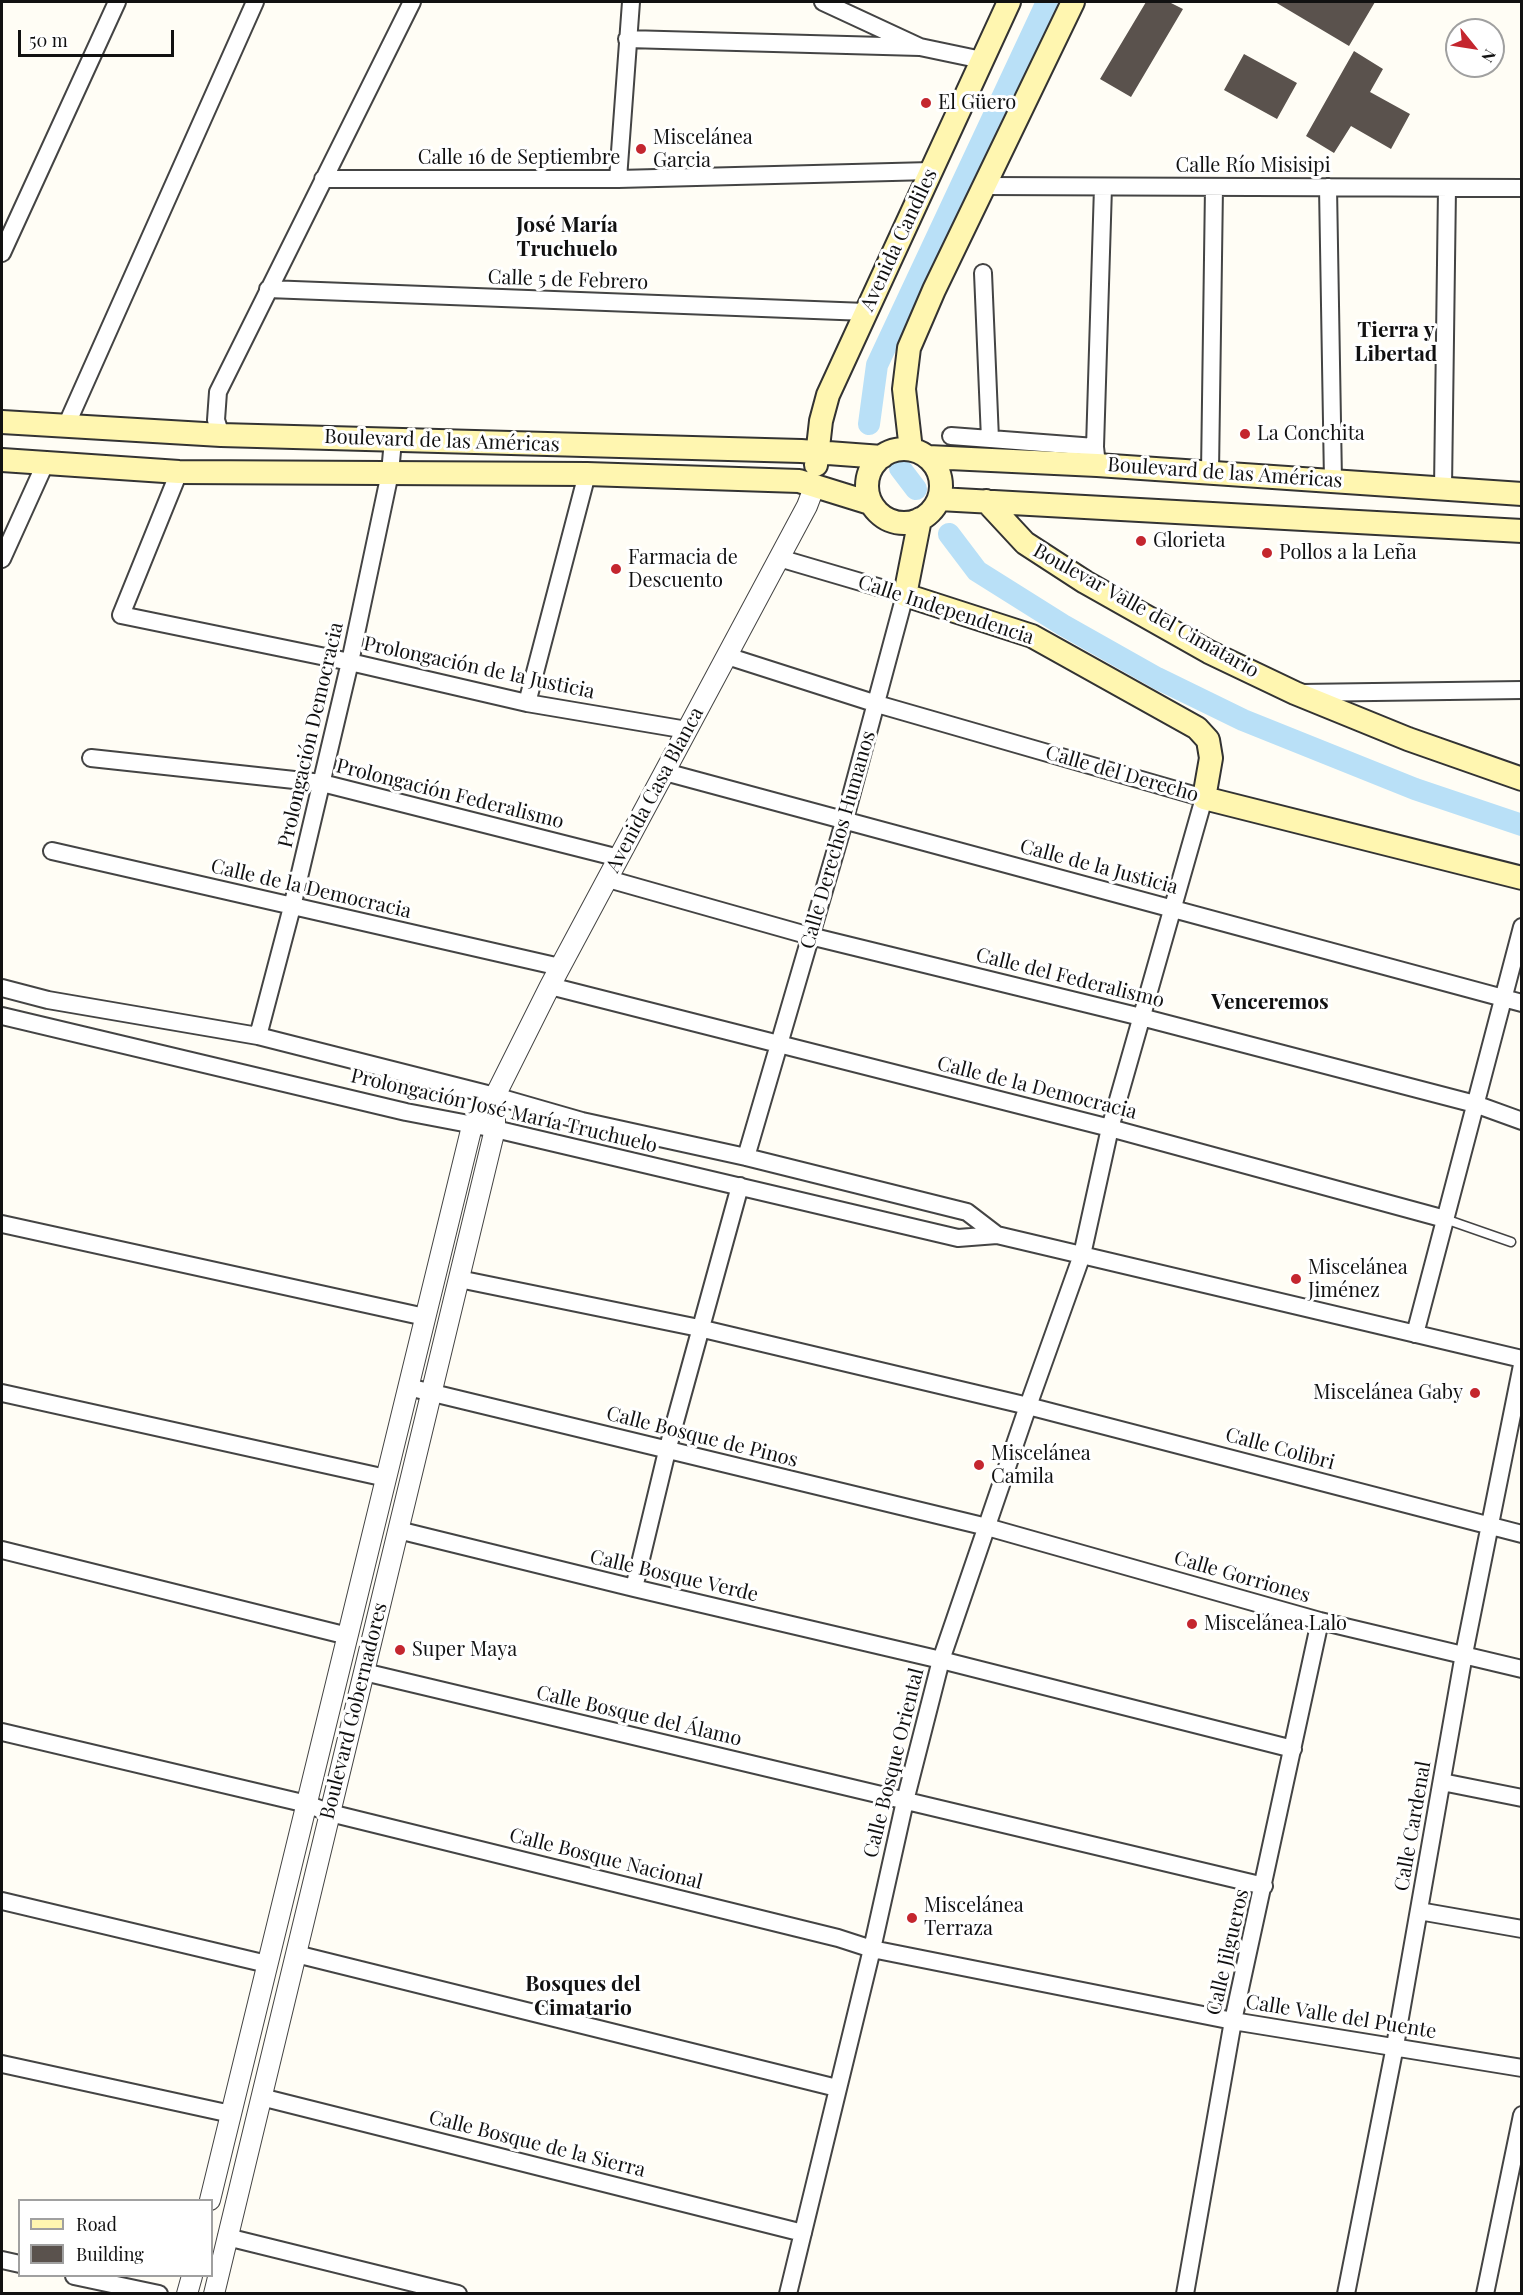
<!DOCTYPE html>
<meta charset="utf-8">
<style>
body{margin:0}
#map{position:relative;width:1523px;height:2295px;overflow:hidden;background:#fffdf5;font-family:"Playfair Display",serif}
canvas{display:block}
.frame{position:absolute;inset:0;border:3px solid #111;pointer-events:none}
.legend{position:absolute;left:18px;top:2199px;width:195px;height:78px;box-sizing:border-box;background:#fff;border:2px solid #a0a0a0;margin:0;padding:8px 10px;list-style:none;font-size:18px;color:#111}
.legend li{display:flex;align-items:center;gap:12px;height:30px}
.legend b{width:30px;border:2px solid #a0a0a0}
.north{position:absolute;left:1445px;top:18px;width:60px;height:60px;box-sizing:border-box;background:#fff;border:2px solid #a0a0a0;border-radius:50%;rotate:120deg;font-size:16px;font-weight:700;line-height:24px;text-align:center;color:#111}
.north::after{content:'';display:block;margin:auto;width:21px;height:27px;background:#c4262e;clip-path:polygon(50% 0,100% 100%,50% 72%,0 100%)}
.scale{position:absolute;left:18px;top:30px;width:156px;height:27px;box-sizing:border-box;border:3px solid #111;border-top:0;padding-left:8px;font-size:18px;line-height:21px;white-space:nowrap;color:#111;-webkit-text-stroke:4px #fff;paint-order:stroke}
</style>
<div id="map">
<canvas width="1523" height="2295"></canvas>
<div class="frame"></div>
<ul class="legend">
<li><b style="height:8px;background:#fff6b0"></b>Road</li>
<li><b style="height:16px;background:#5a524d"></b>Building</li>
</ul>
<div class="north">N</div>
<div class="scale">50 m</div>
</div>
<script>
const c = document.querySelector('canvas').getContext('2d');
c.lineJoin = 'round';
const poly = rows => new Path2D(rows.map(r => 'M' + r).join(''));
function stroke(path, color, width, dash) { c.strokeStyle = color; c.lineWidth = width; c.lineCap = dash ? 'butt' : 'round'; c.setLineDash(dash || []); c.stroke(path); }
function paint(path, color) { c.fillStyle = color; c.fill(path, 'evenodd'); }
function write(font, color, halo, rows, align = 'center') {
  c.font = font + ' "Playfair Display",serif'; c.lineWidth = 6; c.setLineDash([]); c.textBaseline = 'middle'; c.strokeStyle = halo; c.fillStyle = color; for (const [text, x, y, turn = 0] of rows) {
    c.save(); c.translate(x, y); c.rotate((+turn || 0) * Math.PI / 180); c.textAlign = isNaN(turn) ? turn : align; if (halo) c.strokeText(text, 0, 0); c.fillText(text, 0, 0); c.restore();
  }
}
stroke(poly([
 [869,424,877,365,1047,2],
 [900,468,916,489],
 [949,534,977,571,1063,625,1157,678,1243,720,1415,789,1522,825]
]), '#b9e0f7', 22);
paint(poly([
 [1146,2,1169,2,1183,9,1131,97,1100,79],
 [1275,2,1375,2,1349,46],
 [1354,51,1383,69,1370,92,1410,114,1391,149,1351,126,1334,153,1306,136],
 [1244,54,1297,83,1277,119,1224,90]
]), '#5a524d');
const service = poly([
 [1445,1219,1511,1242]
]);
const minor = poly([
 [823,2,920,47,982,60],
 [627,39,920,47],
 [323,179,618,179,931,171],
 [618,179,631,2],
 [985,186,1522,188],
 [1328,187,1333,481],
 [2,253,117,2],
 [983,273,990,439],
 [268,289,866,312],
 [66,426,255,2],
 [221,435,216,420,218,392,412,2],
 [951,436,1095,447],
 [1097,465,1095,447,1103,187],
 [179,472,121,615,350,662,527,703,687,730],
 [1210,472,1214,187],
 [1443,488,1447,188],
 [2,559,45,464],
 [727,656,877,704,1204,798,1110,1128,1082,1255,1028,1406,941,1660,905,1801,872,1949,788,2294],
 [1300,693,1522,690],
 [527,703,587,474],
 [91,758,322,783,619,858],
 [665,772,1522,1003],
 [52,851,560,967],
 [608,879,810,936,1141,1017,1475,1104,1522,1121],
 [550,986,1110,1128,1445,1219],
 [2,988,48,1000,258,1036,495,1096,582,1121,746,1157,967,1212,997,1235],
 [2,1016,406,1112,495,1129,958,1238,997,1235,1522,1359],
 [258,1036,292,907,350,662,390,473,393,440],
 [746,1157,844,822,905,595,779,558],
 [2,1224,425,1317],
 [459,1279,699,1328,1028,1406,1522,1534],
 [1415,1334,1522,927],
 [408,1387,987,1527,1320,1621,1522,1669],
 [2,1393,386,1478],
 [398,1530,634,1588,941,1660,1293,1749],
 [2,1550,348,1636],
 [634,1588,667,1451,740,1186],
 [364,1672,1264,1886],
 [2,1732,307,1804,330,1813,838,1938,872,1949,1233,2021,1522,2068],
 [1442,1782,1522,1798],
 [2,1901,267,1964],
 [1419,1911,1522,1929],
 [296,1954,837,2088],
 [2,2064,231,2114],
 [261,2097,803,2233],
 [227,2237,458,2294],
 [2,2260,20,2264],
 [74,2276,159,2294],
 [1185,2294,1233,2021,1320,1621],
 [1346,2294,1395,2046,1464,1654,1522,1365],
 [1485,2294,1522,2115]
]);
const tertiary = poly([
 [210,2200,472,1126,495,1096,550,986,807,506,815,485],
 [187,2294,192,2276],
 [214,2294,495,1129,495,1096]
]);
const secondary = poly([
 [2,422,221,435,801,451,882,457],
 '867 486a37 37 0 1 1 74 0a37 37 0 1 1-74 0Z',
 [911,450,904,389,909,348,934,290,1073,2],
 [928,457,1097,465,1522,494],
 [2,460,179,472,587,474,799,481,870,503],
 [816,465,821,421,828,395,1009,2],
 [939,499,1522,531],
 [986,501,1025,543,1085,582,1209,652,1295,693,1408,739,1522,779],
 [920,519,905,595,1032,636,1197,728,1208,740,1211,758,1204,798,1522,878]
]);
stroke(service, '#444', 11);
stroke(minor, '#444', 20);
stroke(tertiary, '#444', 22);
stroke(secondary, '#333', 26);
stroke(service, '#fff', 8);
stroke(minor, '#fff', 16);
stroke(tertiary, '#fff', 20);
stroke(secondary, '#fff6b0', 22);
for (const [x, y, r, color] of [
 [926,103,6,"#c4262e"],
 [641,149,6,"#c4262e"],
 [1245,434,6,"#c4262e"],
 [1141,541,6,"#c4262e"],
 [1267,553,6,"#c4262e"],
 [616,569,6,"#c4262e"],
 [1296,1279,6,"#c4262e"],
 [1475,1393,6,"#c4262e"],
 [979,1465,6,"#c4262e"],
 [1192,1624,6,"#c4262e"],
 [400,1650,6,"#c4262e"],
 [912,1918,6,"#c4262e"]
]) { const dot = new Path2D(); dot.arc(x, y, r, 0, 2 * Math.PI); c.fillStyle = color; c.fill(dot); stroke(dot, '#fff', 2); }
write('20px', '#111', '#fff', [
 ["El Güero",938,103],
 ["Miscelánea",653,138],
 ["Garcia",653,161],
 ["La Conchita",1257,434],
 ["Glorieta",1153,541],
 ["Pollos a la Leña",1279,553],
 ["Farmacia de",628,558],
 ["Descuento",628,581],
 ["Miscelánea",1308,1268],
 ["Jiménez",1308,1291],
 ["Miscelánea Gaby",1463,1393,"right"],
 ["Miscelánea",991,1454],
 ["Camila",991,1477],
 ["Miscelánea Lalo",1204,1624],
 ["Super Maya",412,1650],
 ["Miscelánea",924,1906],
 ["Terraza",924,1929]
], 'left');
write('20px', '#111', '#fff', [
 ["Calle 16 de Septiembre",519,158],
 ["Calle Río Misisipi",1253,166],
 ["Avenida Candiles",899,240,-65],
 ["Calle 5 de Febrero",568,280,2],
 ["Boulevard de las Américas",442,441,2],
 ["Boulevard de las Américas",1225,473,4],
 ["Calle Independencia",946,610,18],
 ["Boulevar Valle del Cimatario",1146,611,29],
 ["Prolongación de la Justicia",479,668,12],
 ["Prolongación Democracia",311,735,-77],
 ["Calle del Derecho",1122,774,16],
 ["Avenida Casa Blanca",655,790,-62],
 ["Prolongación Federalismo",450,794,14],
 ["Calle Derechos Humanos",838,840,-74],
 ["Calle de la Justicia",1099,867,15],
 ["Calle de la Democracia",311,889,13],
 ["Calle del Federalismo",1070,978,14],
 ["Calle de la Democracia",1037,1088,14],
 ["Prolongación José María Truchuelo",504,1111,13],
 ["Calle Bosque de Pinos",702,1437,14],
 ["Calle Colibri",1280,1449,15],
 ["Calle Bosque Verde",674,1576,13],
 ["Calle Gorriones",1242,1577,16],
 ["Boulevard Gobernadores",354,1711,-76],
 ["Calle Bosque del Álamo",639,1716,13],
 ["Calle Bosque Oriental",894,1763,-76],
 ["Calle Cardenal",1413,1826,-80],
 ["Calle Bosque Nacional",606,1859,14],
 ["Calle Jilgueros",1228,1952,-77],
 ["Calle Valle del Puente",1341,2017,9],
 ["Calle Bosque de la Sierra",537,2144,14]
]);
write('bold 21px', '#111', '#fff', [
 ["José María",567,225],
 ["Truchuelo",567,249],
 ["Tierra y",1396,330],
 ["Libertad",1396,354],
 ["Venceremos",1270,1002],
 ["Bosques del",583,1984],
 ["Cimatario",583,2008]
]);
</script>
